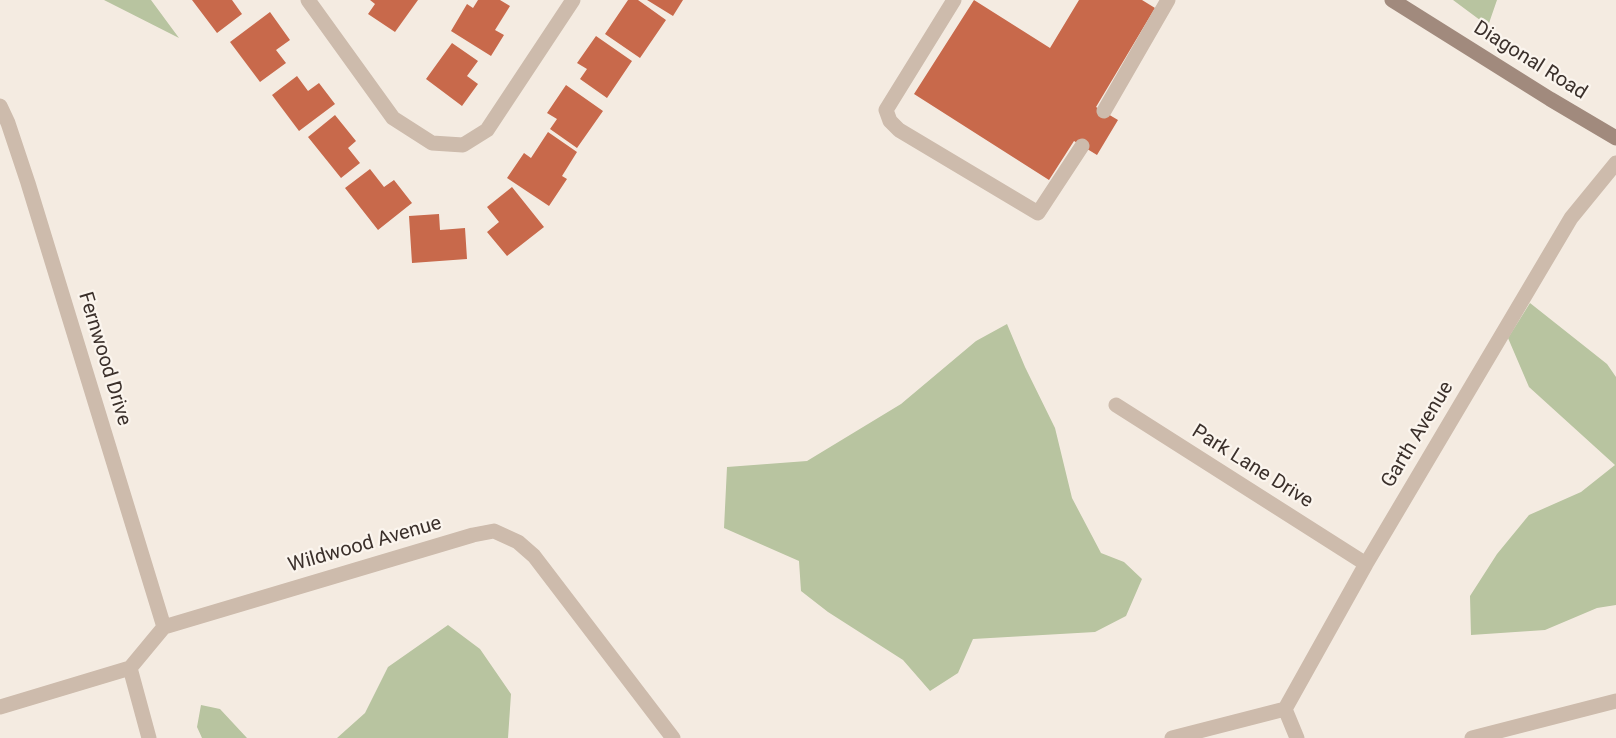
<!DOCTYPE html>
<style>
body{margin:0}
canvas{display:block;background:#f4ebe1}
</style>
<canvas width="1616" height="738"></canvas>
<script>
const c = document.querySelector('canvas').getContext('2d');
c.lineJoin = 'round';
function paint(path, color) { c.fillStyle = color; c.fill(path, 'evenodd'); }
const poly = rows => new Path2D(rows.map(r => 'M' + r).join(''));
function stroke(path, color, width, dash) { c.strokeStyle = color; c.lineWidth = width; c.lineCap = dash ? 'butt' : 'round'; c.setLineDash(dash || []); c.stroke(path); }
function write(font, color, halo, rows, align = 'center') {
  c.font = font + ' Roboto,sans-serif'; c.lineWidth = 4.5; c.setLineDash([]); c.textBaseline = 'middle'; c.strokeStyle = halo; c.fillStyle = color; for (const [text, x, y, turn = 0] of rows) {
    c.save(); c.translate(x, y); c.rotate((+turn || 0) * Math.PI / 180); c.textAlign = isNaN(turn) ? turn : align; if (halo) c.strokeText(text, 0, 0); c.fillText(text, 0, 0); c.restore();
  }
}
paint(poly([
 [104,0,151,0,179,38],
 [1453,0,1497,0,1488,26],
 [1530,303,1607,364,1616,377,1616,605,1597,608,1545,630,1471,635,1470,596,1497,554,1529,515,1581,492,1615,465,1529,387,1508,338],
 [1007,324,1025,367,1055,428,1072,498,1101,553,1124,562,1142,579,1126,616,1095,632,973,639,958,673,930,691,903,660,828,612,801,591,799,561,724,528,727,467,807,461,901,404,976,341],
 [448,625,480,649,511,694,508,738,337,738,365,713,388,667],
 [201,705,220,709,247,738,202,738,197,727]
]), '#b8c4a0');
paint(poly([
 [192,0,232,0,242,14,217,33],
 [370,0,418,0,395,32,368,14,375,4],
 [478,0,500,0,510,6,495,30,504,35,491,56,451,31,467,4,473,8],
 [628,0,638,0,666,20,640,58,605,34],
 [647,0,683,0,673,16],
 [974,0,1050,48,1079,0,1142,0,1155,8,1096,107,1118,120,1097,155,1074,141,1049,180,914,94],
 [270,12,290,40,276,50,286,63,260,82,230,42],
 [596,36,632,61,607,98,580,79,587,69,577,63],
 [452,43,478,61,467,76,478,84,462,106,426,79],
 [297,76,308,91,319,83,335,104,299,131,272,95],
 [566,85,603,111,577,148,550,129,557,119,547,113],
 [335,115,356,141,348,148,360,163,341,178,308,137],
 [548,132,577,152,562,176,567,179,549,206,507,178,524,153,531,158],
 [370,169,384,187,394,180,412,203,378,230,345,188],
 [512,187,544,227,507,256,487,232,499,222,487,207],
 [439,214,440,230,465,228,467,259,412,263,409,216]
]), '#c8694b');
stroke(poly([
 [954,0,886,110,890,121,899,130,1038,213,1082,146],
 [1104,111,1168,0]
]), '#cdbbac', 15);
stroke(poly([
 [308,0,393,118,432,143,463,145,487,130,573,0],
 [0,106,8,123,28,183,164,627],
 [1116,405,1366,564],
 [130,668,149,738],
 [0,707,130,668,164,627,473,535,494,531,518,542,534,556,673,738],
 [1172,738,1285,709],
 [1297,738,1285,709,1366,564,1571,218,1616,163],
 [1472,738,1616,701]
]), '#cdbbac', 15);
stroke(poly([
 [1392,0,1550,99,1616,138]
]), '#a18a7d', 15);
write('20px', '#3b302b', '#fbf5ee', [
 ["Diagonal Road",1530,61,32],
 ["Fernwood Drive",104,359,73],
 ["Garth Avenue",1418,435,-59],
 ["Park Lane Drive",1252,467,32],
 ["Wildwood Avenue",365,545,-16]
]);
</script>
